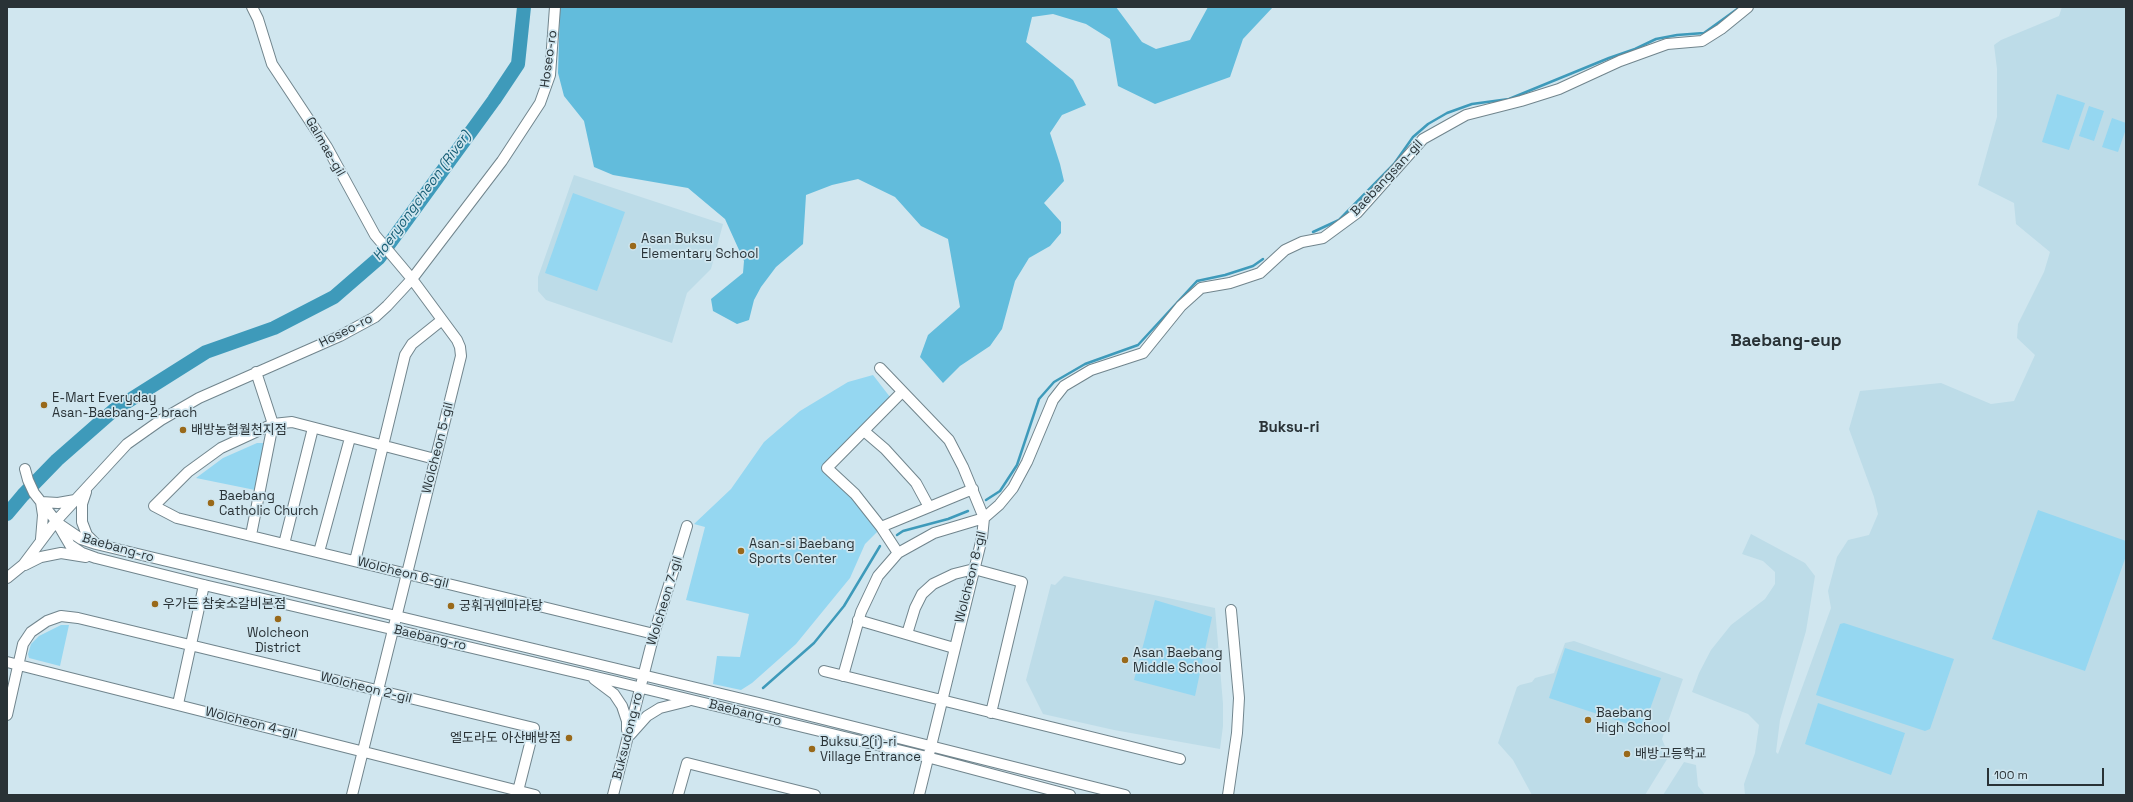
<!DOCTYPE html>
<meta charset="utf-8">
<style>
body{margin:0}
#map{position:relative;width:2133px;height:802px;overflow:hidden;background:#d0e6ef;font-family:"Space Grotesk",sans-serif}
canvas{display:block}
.frame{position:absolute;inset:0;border:8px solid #293236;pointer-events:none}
.scale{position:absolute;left:1987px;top:768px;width:117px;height:18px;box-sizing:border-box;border:2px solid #293236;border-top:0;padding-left:5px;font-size:12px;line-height:14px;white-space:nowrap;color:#293236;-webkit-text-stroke:3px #d0e6ef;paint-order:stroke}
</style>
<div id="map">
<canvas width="2133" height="802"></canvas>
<div class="frame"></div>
<div class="scale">100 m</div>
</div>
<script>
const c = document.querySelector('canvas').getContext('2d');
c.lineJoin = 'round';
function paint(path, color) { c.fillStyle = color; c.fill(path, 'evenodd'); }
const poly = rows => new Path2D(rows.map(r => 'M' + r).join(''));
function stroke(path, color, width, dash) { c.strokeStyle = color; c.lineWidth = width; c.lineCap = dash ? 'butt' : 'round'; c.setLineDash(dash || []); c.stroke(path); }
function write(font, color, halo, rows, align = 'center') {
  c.font = font + ' "Space Grotesk","Noto Sans KR",sans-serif'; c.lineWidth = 3.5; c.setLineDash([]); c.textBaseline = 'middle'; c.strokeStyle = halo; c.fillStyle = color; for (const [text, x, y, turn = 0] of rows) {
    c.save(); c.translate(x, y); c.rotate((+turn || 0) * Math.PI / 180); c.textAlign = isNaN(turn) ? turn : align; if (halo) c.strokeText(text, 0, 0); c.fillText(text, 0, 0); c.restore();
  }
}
paint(poly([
 [2062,7,2126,7,2126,795,1745,795,1744,784,1755,753,1759,725,1748,714,1692,692,1699,673,1711,650,1731,625,1765,599,1775,584,1775,572,1763,561,1742,554,1751,534,1805,563,1815,576,1806,631,1780,720,1776,752,1778,754,1831,608,1828,591,1837,557,1848,540,1869,535,1878,514,1874,497,1849,429,1860,391,1941,383,1991,404,2014,401,2035,355,2017,338,2018,324,2044,272,2050,252,2016,224,2014,203,1978,185,1997,117,1997,69,1994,45,2001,40,2059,16],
 [574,175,723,224,711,269,687,293,672,343,546,300,538,291,538,277],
 [1064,576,1215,608,1223,704,1223,726,1220,749,1114,730,1043,714,1026,680,1051,584,1055,585],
 [1574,641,1683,679,1662,739,1669,756,1645,795,1532,795,1513,760,1498,743,1517,687,1520,685,1532,682,1535,678,1554,673,1565,643],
 [1684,762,1696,765,1698,786,1705,795,1663,795]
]), '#bddce8');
paint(poly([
 [2057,94,2085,103,2069,150,2042,142],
 [2089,106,2104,111,2094,141,2079,136],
 [2112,118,2126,123,2126,129,2118,152,2102,147],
 [573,193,625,212,597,291,545,273],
 [873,375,890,397,823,468,851,496,878,531,865,544,850,578,796,644,752,683,741,690,713,684,717,656,740,657,749,614,686,600,705,527,694,524,731,489,764,442,800,411,848,382],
 [257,443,266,443,255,490,196,478,223,458],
 [2038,510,2126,541,2126,556,2085,671,1992,639],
 [1155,600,1212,617,1195,696,1134,680],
 [1844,623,1954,659,1930,729,1925,731,1816,695,1840,624],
 [61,625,69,625,60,666,29,658,28,654,31,644,39,636],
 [1565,648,1661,678,1643,729,1549,698],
 [1818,703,1905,733,1891,775,1805,744]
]), '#95d7f1');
paint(poly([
 [560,7,1116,7,1142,42,1156,49,1190,40,1208,7,1273,7,1243,39,1230,77,1155,104,1118,86,1110,39,1086,24,1053,14,1032,17,1026,42,1073,80,1086,105,1062,115,1050,133,1060,164,1064,181,1044,203,1061,222,1061,233,1050,246,1029,258,1015,281,1002,329,990,346,960,366,943,383,920,357,928,335,960,307,948,239,921,226,895,197,858,179,832,185,806,195,803,244,776,267,761,287,754,300,749,320,737,324,713,311,711,299,743,273,744,261,725,219,688,188,613,175,594,167,584,121,564,96,558,73]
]), '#62bcdc');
stroke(poly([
 [1313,232,1339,220,1394,164,1413,137,1428,124,1447,113,1472,104,1509,99,1609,58,1635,49,1656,39,1677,35,1704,33,1740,7],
 [986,500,1000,491,1017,465,1039,399,1054,382,1085,364,1138,345,1197,281,1225,275,1253,266,1263,259],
 [897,535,903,531,948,519,968,511],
 [763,688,814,643,844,606,880,546]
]), '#3e9aba', 2.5);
stroke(poly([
 [7,514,23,495,57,460,114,410,206,352,274,328,334,297,379,258,494,100,518,64,524,7]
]), '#3e9aba', 14);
const minor = poly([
 [252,7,258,19,272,64,327,147,375,235,412,279,457,340,460,347,461,356,352,795],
 [880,368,949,440,963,467,984,518,982,538,919,795],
 [864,431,885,449,916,483,929,507],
 [435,459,292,422,273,424,221,448,188,472,154,506,177,518,654,634],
 [25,469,28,480,34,493,56,521,70,545,82,553,96,558,204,585,613,681,927,757,1070,795],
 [86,492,82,504,82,522,87,535,95,543],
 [59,524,81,539,96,544,759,703,1125,795],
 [881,527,973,489],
 [251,535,273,424,256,372],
 [41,539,43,515,41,502,58,503,75,500],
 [284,544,313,428],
 [319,552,350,438],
 [898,553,881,527,855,494,827,468,902,392],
 [355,561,405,355,412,344,442,320],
 [25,565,41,557,61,553,86,557],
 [7,578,23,565,56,521,127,444,161,420,199,398,340,336,375,317,387,306,412,279,502,161,540,103,550,75,555,7],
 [858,620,954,648],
 [907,634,915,608,922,594,933,584,954,574,974,569,1022,582,991,713],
 [7,662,535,795],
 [824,671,1180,759],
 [843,676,861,612,878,576,898,553,934,533,984,518,999,505,1013,488,1027,462,1053,400,1064,386,1091,370,1143,353,1181,306,1201,288,1230,283,1260,273,1285,250,1302,242,1323,238,1357,213,1423,139,1466,115,1521,101,1559,89,1620,61,1667,44,1702,41,1721,29,1748,7],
 [594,679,614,694,622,706,627,721,627,730],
 [178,704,204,585],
 [7,715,23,644,31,632,47,621,61,616,78,618,534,728,517,795],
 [630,735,647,716,660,708,688,701],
 [613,795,654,634,687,526],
 [678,795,687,763,815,795],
 [1228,795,1237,733,1239,698,1231,610]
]);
stroke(minor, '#71858d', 12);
stroke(minor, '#fff', 10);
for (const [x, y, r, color] of [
 [633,246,4,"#99691a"],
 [44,405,4,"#99691a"],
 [183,430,4,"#99691a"],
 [211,503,4,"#99691a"],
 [741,551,4,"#99691a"],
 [155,604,4,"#99691a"],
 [451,606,4,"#99691a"],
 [278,619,4,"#99691a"],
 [1125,660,4,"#99691a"],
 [1588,720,4,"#99691a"],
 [569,738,4,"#99691a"],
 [812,749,4,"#99691a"],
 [1627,754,4,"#99691a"]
]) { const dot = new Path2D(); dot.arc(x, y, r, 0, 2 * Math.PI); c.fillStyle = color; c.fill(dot); stroke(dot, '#d0e6ef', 1.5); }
write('13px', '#293236', '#d0e6ef', [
 ["Hoseo-ro",549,59,-82],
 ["Galmae-gil",325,147,60],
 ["Baebangsan-gil",1387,178,-47],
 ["Hoseo-ro",346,331,-27],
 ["Wolcheon 5-gil",438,448,-76],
 ["Baebang-ro",118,548,16],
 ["Wolcheon 6-gil",403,573,14],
 ["Wolcheon 8-gil",971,577,-76],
 ["Wolcheon 7-gil",665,601,-73],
 ["Baebang-ro",430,638,13],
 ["Wolcheon 2-gil",366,688,14],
 ["Baebang-ro",745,713,14],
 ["Wolcheon 4-gil",251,723,14],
 ["Buksudong-ro",628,736,-76]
]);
write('13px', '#293236', '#d0e6ef', [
 ["Asan Buksu",641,239],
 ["Elementary School",641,254],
 ["E-Mart Everyday",52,398],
 ["Asan-Baebang-2 brach",52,413],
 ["배방농협월천지점",191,430],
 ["Baebang",219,496],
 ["Catholic Church",219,511],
 ["Asan-si Baebang",749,544],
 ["Sports Center",749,559],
 ["우가든 참숯소갈비본점",163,604],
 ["궁훠궈엔마라탕",459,606],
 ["Wolcheon",278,633,"center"],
 ["District",278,648,"center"],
 ["Asan Baebang",1133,653],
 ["Middle School",1133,668],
 ["Baebang",1596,713],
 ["High School",1596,728],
 ["엘도라도 아산배방점",561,738,"right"],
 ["Buksu 2(i)-ri",820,742],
 ["Village Entrance",820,757],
 ["배방고등학교",1635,754]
], 'left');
write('italic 14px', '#155d74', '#d0e6ef', [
 ["Hoeryongcheon (River)",422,196,-54]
]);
write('bold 15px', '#293236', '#d0e6ef', [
 ["Buksu-ri",1289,428]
]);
write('bold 17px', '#293236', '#d0e6ef', [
 ["Baebang-eup",1786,341]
]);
</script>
